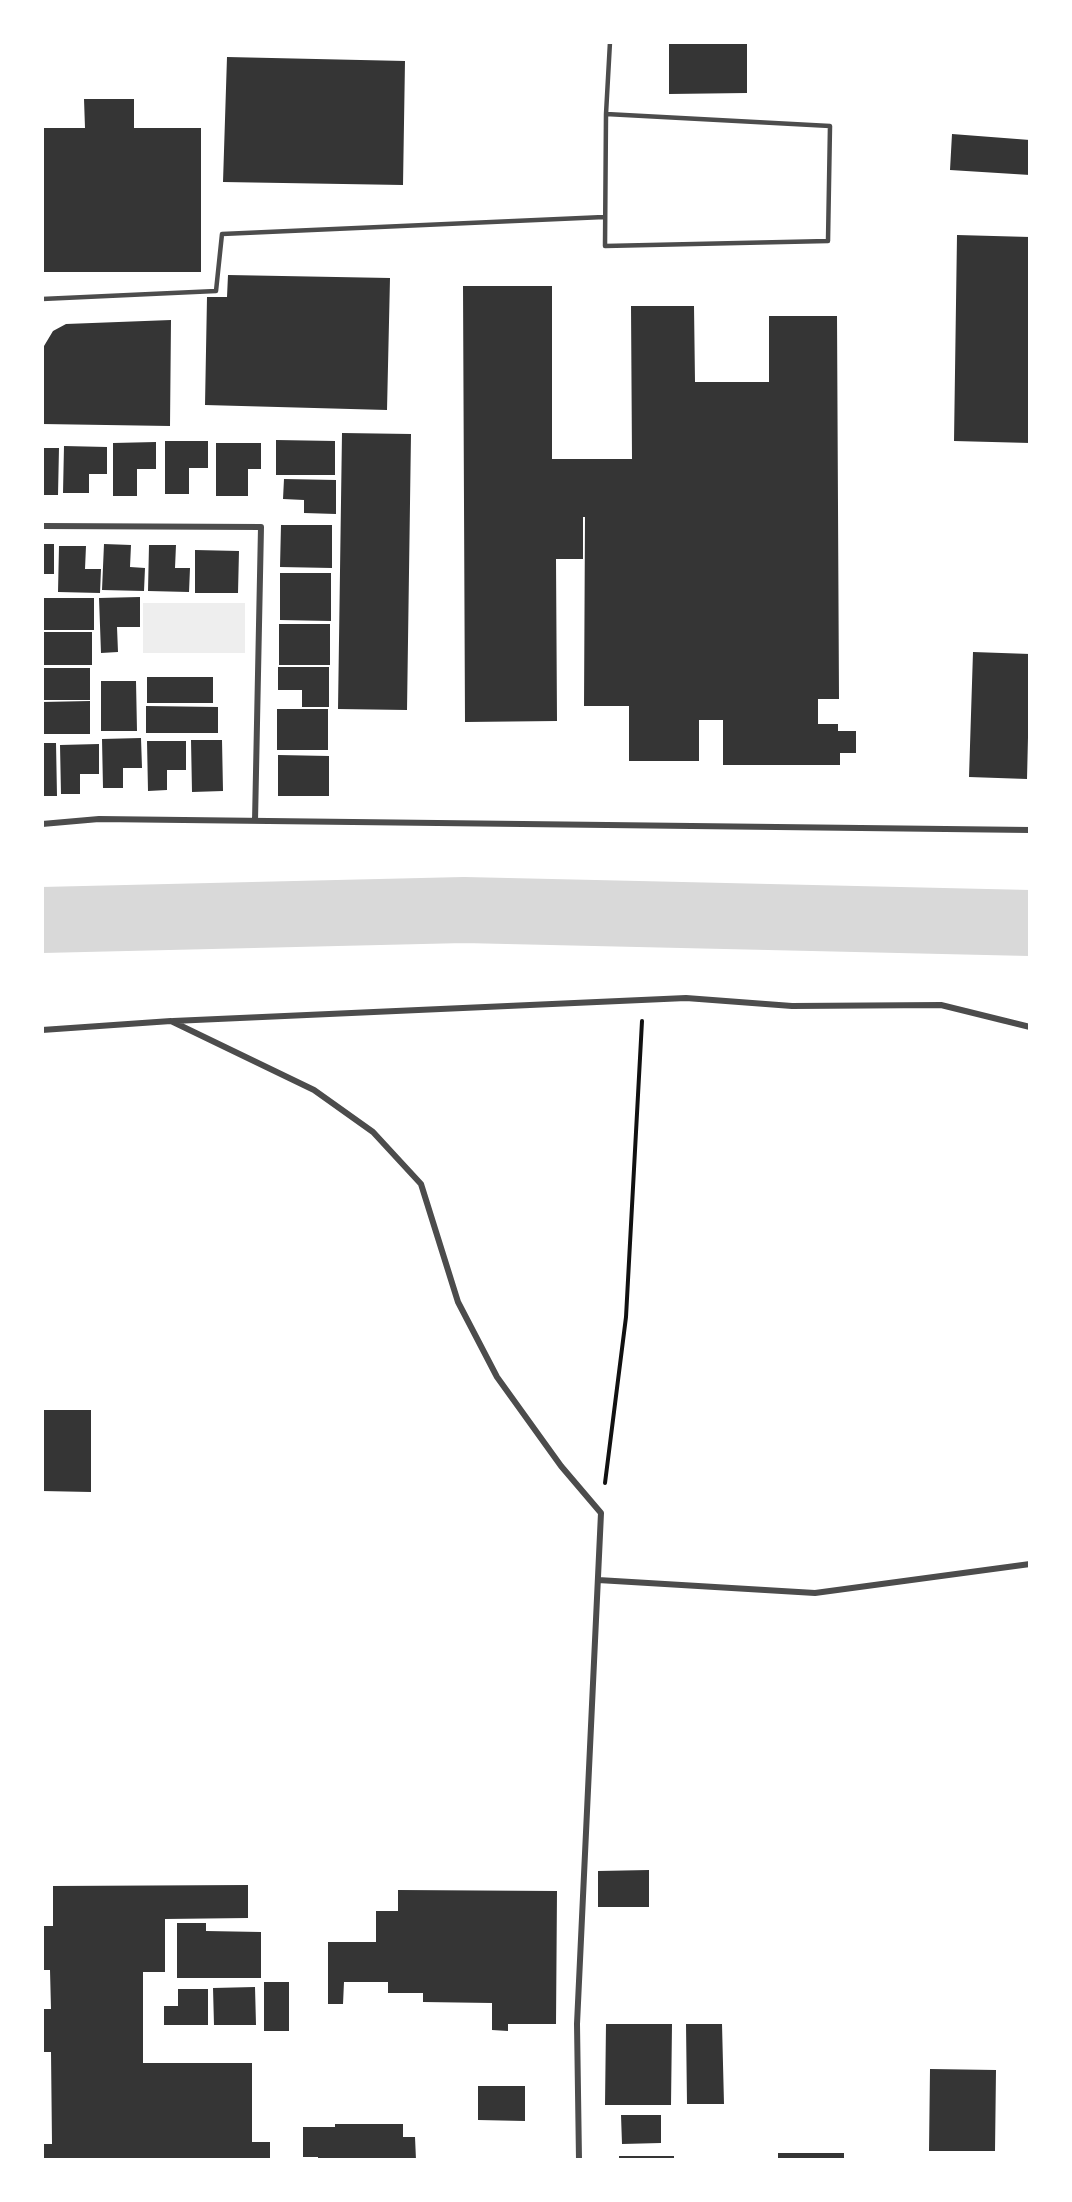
<!DOCTYPE html>
<style>
body{margin:0}
#map{position:relative;width:1072px;height:2202px;overflow:hidden;background:#fff;font-family:"IBM Plex Serif",serif}
canvas{display:block}
.frame{position:absolute;inset:0;border:44px solid #fff;pointer-events:none}
</style>
<div id="map">
<canvas width="1072" height="2202"></canvas>
<div class="frame"></div>
</div>
<script>
const c = document.querySelector('canvas').getContext('2d');
c.lineJoin = 'round';
function paint(path, color) { c.fillStyle = color; c.fill(path, 'evenodd'); }
const poly = rows => new Path2D(rows.map(r => 'M' + r).join(''));
function stroke(path, color, width, dash) { c.strokeStyle = color; c.lineWidth = width; c.lineCap = dash ? 'butt' : 'round'; c.setLineDash(dash || []); c.stroke(path); }
paint(poly([
 [143,603,245,603,245,653,143,653]
]), '#eee');
stroke(poly([
 [42,920,464,910,1030,923]
]), '#d9d9d9', 66);
paint(poly([
 [669,42,747,42,747,93,669,94],
 [227,57,405,61,403,185,223,182],
 [84,99,134,99,134,128,201,128,201,272,42,272,42,128,85,128],
 [952,134,1030,140,1030,175,950,170],
 [957,235,1030,237,1030,443,954,441],
 [228,275,390,278,387,410,205,405,207,297,227,297],
 [463,286,552,286,552,459,632,459,631,306,694,306,695,382,769,382,769,316,837,316,839,699,818,699,818,724,838,724,838,731,856,731,856,753,840,753,840,765,723,765,723,720,699,720,699,761,629,761,629,706,584,706,585,517,583,517,583,559,556,559,557,721,465,722],
 [171,320,170,426,42,424,44,346,53,331,66,324],
 [342,433,411,434,407,710,338,709],
 [276,440,335,441,335,475,276,475],
 [165,441,208,441,208,468,189,468,189,494,165,494],
 [156,442,156,469,137,469,137,496,113,496,113,443],
 [216,443,261,443,261,469,248,469,248,496,216,496],
 [64,446,107,447,107,474,89,474,89,493,63,493],
 [42,448,59,448,58,495,42,495],
 [284,479,336,480,336,514,304,513,304,500,283,499],
 [281,525,332,525,332,568,280,567],
 [42,544,54,544,54,574,42,574],
 [104,544,131,545,130,567,145,568,144,591,102,590],
 [149,545,176,545,175,568,190,568,189,592,148,591],
 [59,546,86,546,85,569,101,569,100,593,58,592],
 [195,550,239,551,238,593,195,593],
 [280,573,331,573,331,621,280,620],
 [140,597,140,627,117,627,118,652,101,653,99,598],
 [43,598,94,598,94,630,43,630],
 [279,624,330,624,330,665,279,665],
 [42,632,92,632,92,665,42,665],
 [973,652,1030,654,1027,779,969,777],
 [278,667,329,667,329,707,302,707,302,690,278,690],
 [42,668,90,668,90,700,42,700],
 [147,677,213,677,213,703,147,703],
 [101,681,136,681,137,731,101,731],
 [90,701,90,734,42,734,42,702],
 [146,706,218,707,218,733,146,733],
 [277,709,328,709,328,750,277,750],
 [141,738,142,768,123,768,123,788,103,788,102,739],
 [191,740,222,740,223,791,192,792],
 [147,741,186,741,186,770,167,770,167,790,148,791],
 [42,743,56,743,57,796,42,796],
 [99,744,99,774,80,774,80,794,61,794,60,745],
 [278,755,329,756,329,796,278,796],
 [42,1410,91,1410,91,1492,42,1491],
 [649,1870,649,1907,598,1907,598,1871],
 [248,1885,248,1918,165,1919,165,1972,143,1972,143,2063,252,2063,252,2142,270,2142,270,2160,42,2160,42,2144,52,2144,51,2052,42,2052,42,2009,51,2009,50,1970,42,1970,42,1926,53,1926,53,1886],
 [398,1890,557,1891,556,2024,508,2024,508,2031,492,2030,492,2003,423,2002,423,1993,388,1993,388,1982,344,1982,343,2004,328,2004,328,1942,376,1942,376,1911,398,1911],
 [177,1923,206,1923,206,1931,261,1932,261,1978,177,1978],
 [264,1982,289,1982,289,2031,264,2031],
 [255,1987,256,2025,214,2025,213,1988],
 [178,1989,208,1989,208,2025,164,2025,164,2006,178,2006],
 [606,2024,672,2024,671,2105,605,2105],
 [686,2024,722,2024,724,2104,687,2104],
 [930,2069,996,2070,995,2151,929,2151],
 [478,2086,525,2086,525,2121,478,2120],
 [621,2115,661,2115,661,2143,622,2144],
 [335,2124,403,2124,403,2137,415,2137,416,2160,318,2160,318,2157,303,2157,303,2127,335,2127],
 [778,2153,844,2153,844,2160,778,2160],
 [619,2156,674,2156,674,2160,619,2160]
]), '#353535');
stroke(poly([
 [605,1483,626,1317,642,1021]
]), '#111', 4);
stroke(poly([
 [606,114,830,126,828,241,605,246,606,114,610,42],
 [42,299,216,291,222,234,604,217]
]), '#4c4c4c', 4.5);
stroke(poly([
 [42,526,261,527,255,821],
 [42,824,99,819,1030,830],
 [173,1021,686,998,792,1006,941,1005,1030,1027],
 [42,1030,171,1021,314,1090,373,1132,421,1184,458,1302,497,1377,561,1466,601,1513,577,2024,579,2160],
 [598,1580,815,1593,1030,1564]
]), '#4c4c4c', 6);
</script>
